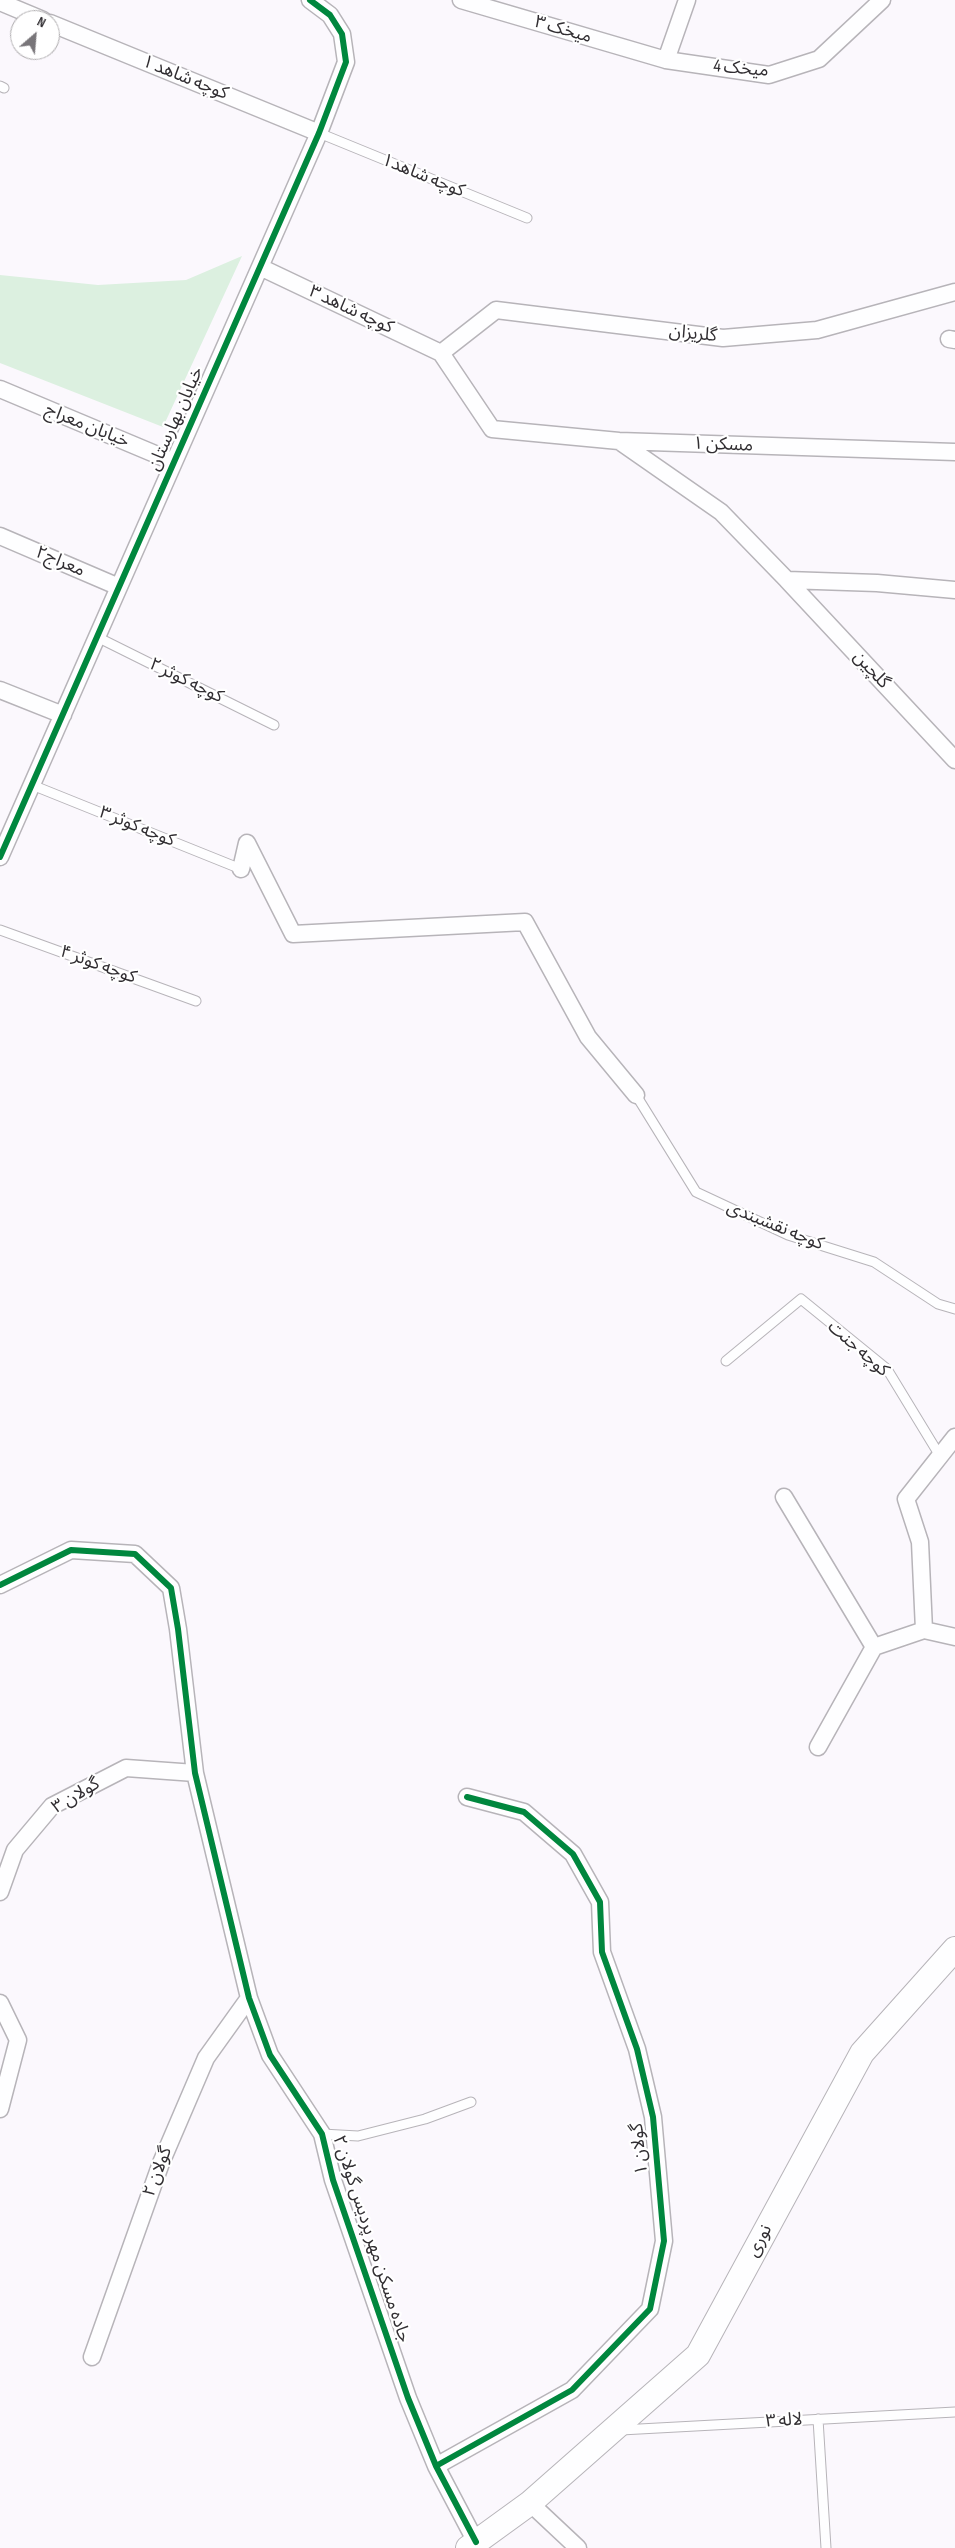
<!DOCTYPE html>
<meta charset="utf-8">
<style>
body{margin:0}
#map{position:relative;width:955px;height:2548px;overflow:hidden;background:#fbf8fd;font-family:"Sofia Sans Condensed",sans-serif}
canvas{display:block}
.north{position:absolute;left:10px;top:10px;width:50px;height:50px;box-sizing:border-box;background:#fff;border:1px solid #adabad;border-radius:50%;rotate:27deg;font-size:14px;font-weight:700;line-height:20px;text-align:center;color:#312e32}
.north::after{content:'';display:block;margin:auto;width:18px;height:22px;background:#787579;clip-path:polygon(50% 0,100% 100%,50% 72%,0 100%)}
</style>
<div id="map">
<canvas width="955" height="2548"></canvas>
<div class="north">N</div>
</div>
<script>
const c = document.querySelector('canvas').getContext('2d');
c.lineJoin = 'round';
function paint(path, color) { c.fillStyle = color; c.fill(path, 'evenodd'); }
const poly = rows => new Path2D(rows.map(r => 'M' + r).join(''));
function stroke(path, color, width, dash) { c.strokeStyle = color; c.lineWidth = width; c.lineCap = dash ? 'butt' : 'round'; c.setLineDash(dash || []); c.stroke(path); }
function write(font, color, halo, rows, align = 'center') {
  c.font = font + ' "Sofia Sans Condensed","Noto Sans Arabic",sans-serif'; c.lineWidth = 4.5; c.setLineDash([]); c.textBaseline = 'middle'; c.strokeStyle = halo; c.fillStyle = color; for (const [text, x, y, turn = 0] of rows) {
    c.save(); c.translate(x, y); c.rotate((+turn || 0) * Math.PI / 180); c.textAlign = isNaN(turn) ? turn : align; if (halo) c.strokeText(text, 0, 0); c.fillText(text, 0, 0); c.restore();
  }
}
paint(poly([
 [242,256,163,427,0,363,0,275,98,285,186,280]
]), '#dcf0e0');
const lane = poly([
 [0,86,4,88],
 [319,133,527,218],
 [97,637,274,725],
 [32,785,241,869],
 [0,930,196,1001],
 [636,1095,696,1192,788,1235,874,1262,938,1304,955,1309],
 [726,1361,801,1299,887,1369,940,1456],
 [322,2134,358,2136,425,2119,471,2102],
 [818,2419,826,2548],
 [621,2430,955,2412]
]);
const street = poly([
 [461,0,666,60,769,75,819,59,882,0],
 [0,2,43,20],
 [50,23,319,133],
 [666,60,687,0],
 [260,267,441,353],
 [949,339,955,340],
 [441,353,492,429,619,441,955,452],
 [441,353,496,310,723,338,817,330,955,292],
 [0,389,174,462],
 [619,441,721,512,787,580,877,583,955,590],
 [0,536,119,587],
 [787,580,955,760],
 [0,690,63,715],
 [0,857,319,133,346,62,342,34,330,15,310,0],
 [241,869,247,843,293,934,525,922,588,1037,636,1095],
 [784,1497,874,1647],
 [0,1585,71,1550,135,1554,171,1588,178,1629,195,1773,249,1998,270,2055,322,2134,333,2180,408,2398,436,2466,476,2542],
 [924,1630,920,1542,906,1499,955,1437],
 [924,1630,955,1637],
 [818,1747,874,1647,924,1630],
 [0,1892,15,1850,52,1806,126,1768,195,1773],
 [0,2003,18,2040,0,2109],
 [92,2357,161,2163,206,2058,249,1998],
 [436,2466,572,2390,650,2309,664,2241,653,2117,637,2049,602,1952,600,1902,573,1854,524,1812,467,1797],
 [530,2503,578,2548]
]);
const secondary = poly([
 [468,2548,530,2503,698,2355,862,2053,955,1949]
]);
stroke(lane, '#b7b4b9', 11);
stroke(street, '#b7b4b9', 19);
stroke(secondary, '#b7b4b9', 26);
stroke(lane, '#fefeff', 9);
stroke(street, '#fefeff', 16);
stroke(secondary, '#fefeff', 24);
stroke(poly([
 [0,857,319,133,346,62,342,34,330,15,310,0],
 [0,1585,71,1550,135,1554,171,1588,178,1629,195,1773,249,1998,270,2055,322,2134,333,2180,408,2398,436,2466,476,2542],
 [436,2466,572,2390,650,2309,664,2241,653,2117,637,2049,602,1952,600,1902,573,1854,524,1812,467,1797]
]), '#00873e', 6);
write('18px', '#312e32', '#fff', [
 ["میخک ۳",563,30,16],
 ["میخک 4",741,69,5],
 ["کوچه شاهد ۱",185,78,22],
 ["کوچه شاهد۱",423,176,22],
 ["کوچه شاهد ۳",351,310,25],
 ["گلریزان",693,334,6],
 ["خیابان بهارستان",176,419,-66],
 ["خیابان معراج",87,426,22],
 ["مسکن ۱",723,445,2],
 ["معراج۲",60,562,23],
 ["گلچین",871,670,47],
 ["کوچه کوثر ۲",186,681,26],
 ["کوچه کوثر ۳",137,827,22],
 ["کوچه کوثر ۴",98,965,20],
 ["کوچه نقشبندی",775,1226,22],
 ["کوچه جنت",858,1349,41],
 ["گولان ۳",76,1796,-31],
 ["گولان ۱",640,2149,-96],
 ["گولان ۲",158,2172,-69],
 ["جاده مسکن مهر پردیس گولان ۲",371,2239,72],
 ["نوری",760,2241,-62],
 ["لاله ۳",784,2421,-3]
]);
</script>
